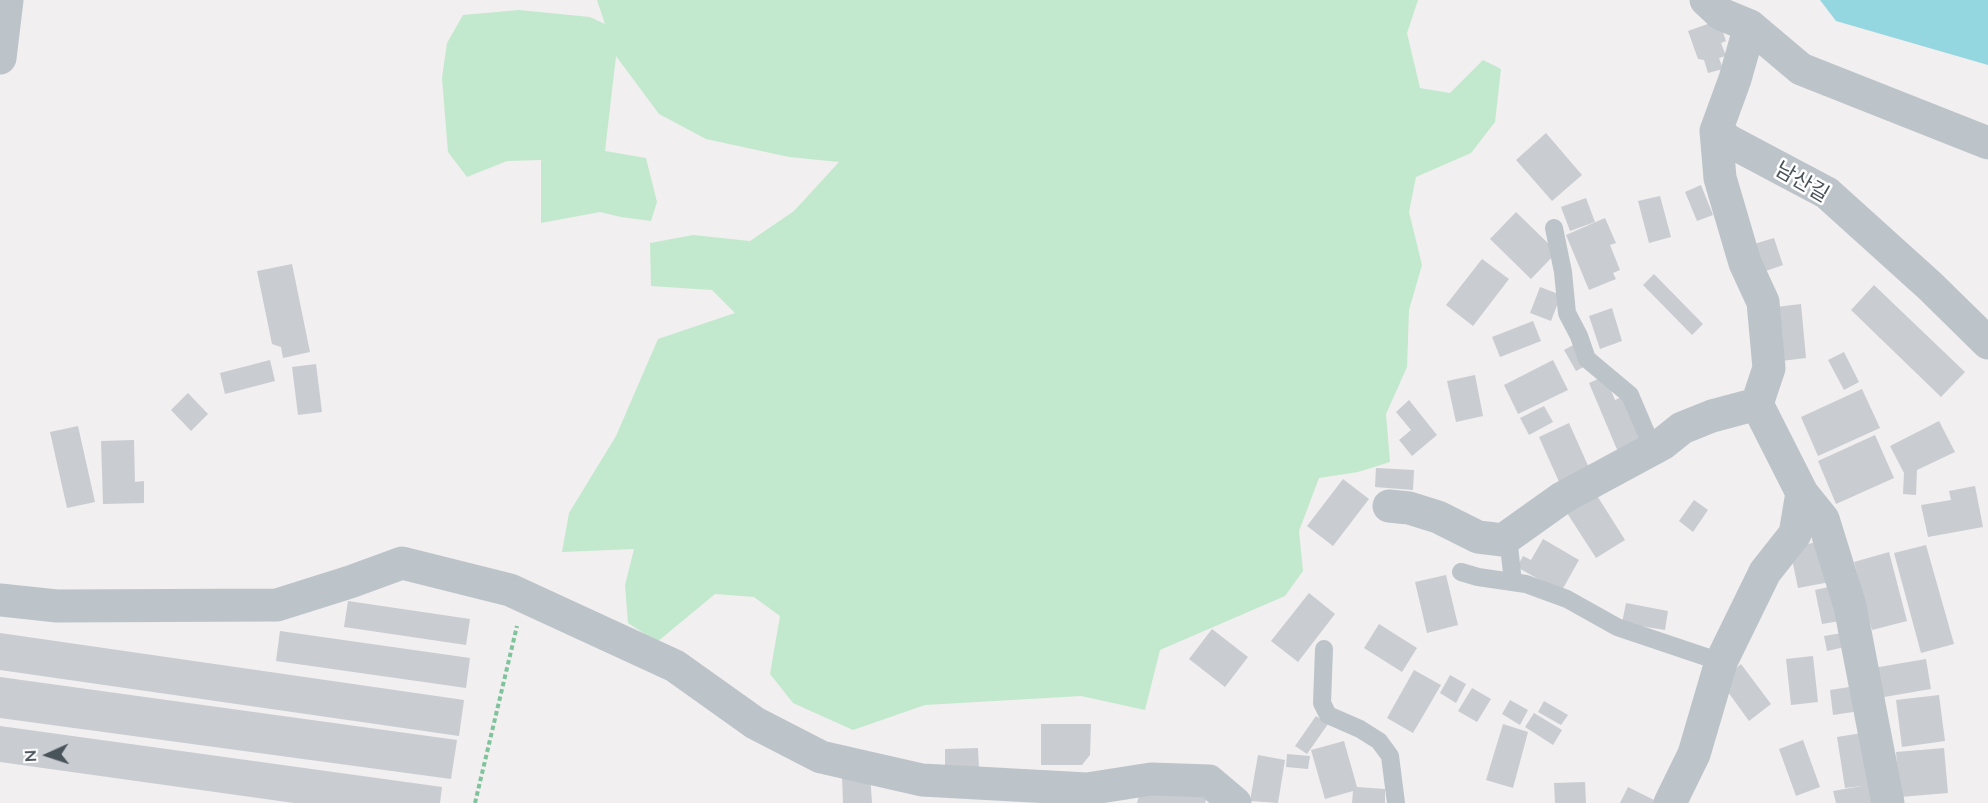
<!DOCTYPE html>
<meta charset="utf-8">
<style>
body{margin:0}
#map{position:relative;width:1988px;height:803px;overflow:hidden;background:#f1efef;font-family:Lato,sans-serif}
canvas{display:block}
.north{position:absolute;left:18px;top:725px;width:60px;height:60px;-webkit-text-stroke:4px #fff;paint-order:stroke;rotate:267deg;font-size:16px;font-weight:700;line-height:24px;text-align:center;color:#49535a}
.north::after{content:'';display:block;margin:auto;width:21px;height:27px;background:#49535a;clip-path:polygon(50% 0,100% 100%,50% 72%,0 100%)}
</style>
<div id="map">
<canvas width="1988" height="803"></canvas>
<div class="north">N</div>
</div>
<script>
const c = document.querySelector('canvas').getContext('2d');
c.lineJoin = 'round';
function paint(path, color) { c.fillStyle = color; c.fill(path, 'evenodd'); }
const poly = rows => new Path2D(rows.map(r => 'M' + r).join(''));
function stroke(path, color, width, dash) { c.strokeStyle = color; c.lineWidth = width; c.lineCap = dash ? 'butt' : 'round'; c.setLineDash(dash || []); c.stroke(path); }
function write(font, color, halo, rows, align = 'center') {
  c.font = font + ' Lato,"Noto Sans KR",sans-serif'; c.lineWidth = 5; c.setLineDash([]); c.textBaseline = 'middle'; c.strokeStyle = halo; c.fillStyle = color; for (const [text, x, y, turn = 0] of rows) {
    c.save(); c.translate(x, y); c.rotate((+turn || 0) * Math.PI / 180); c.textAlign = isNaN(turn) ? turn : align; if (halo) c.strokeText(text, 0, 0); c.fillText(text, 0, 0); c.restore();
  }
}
paint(poly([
 [597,0,1418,0,1407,33,1420,88,1450,93,1483,60,1501,69,1495,122,1471,153,1416,177,1409,212,1422,265,1409,310,1407,367,1386,414,1390,462,1358,472,1319,478,1299,531,1303,571,1285,596,1160,650,1145,710,1081,696,925,705,853,730,793,703,770,674,780,616,754,597,715,594,657,642,628,623,625,585,634,549,562,552,569,513,616,436,658,339,735,313,712,290,651,286,650,243,693,235,750,241,794,211,839,162,789,157,706,139,659,114,616,56,605,151,646,158,657,202,651,221,621,217,600,212,541,223,541,160,507,161,467,177,448,152,442,78,447,43,463,15,519,10,590,17,605,24]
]), '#c2e9ce');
paint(poly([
 [1820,0,1988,0,1988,65,1836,21]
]), '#95d7e1');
paint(poly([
 [1719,20,1726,41,1721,43,1726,56,1719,58,1723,69,1708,73,1704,60,1698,59,1688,31],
 [1546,133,1582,175,1552,201,1516,160],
 [1701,185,1713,215,1697,221,1685,192],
 [1660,196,1671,237,1649,243,1638,201],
 [1586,198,1595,222,1570,231,1561,207],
 [1516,212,1557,252,1531,279,1490,239],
 [1605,218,1616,243,1610,245,1620,270,1613,273,1616,279,1589,290,1566,235],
 [1774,238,1783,265,1763,272,1754,244],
 [1482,259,1509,279,1473,326,1446,305],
 [292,264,310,352,283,358,281,347,272,344,257,271],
 [1654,274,1703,324,1692,335,1643,285],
 [1874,285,1965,372,1941,397,1851,310],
 [1540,287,1561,295,1551,321,1530,313],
 [1801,304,1806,358,1781,361,1776,307],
 [1612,308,1622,341,1600,349,1589,316],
 [1533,321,1541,341,1500,357,1492,337],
 [1577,343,1589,364,1576,371,1564,350],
 [1844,352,1859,382,1844,390,1828,360],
 [270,360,275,381,225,394,220,373],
 [1553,360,1568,390,1518,414,1504,385],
 [316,364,322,412,298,415,292,367],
 [1475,375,1483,416,1456,422,1447,381],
 [1605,376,1615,400,1624,396,1646,448,1621,459,1589,383],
 [1862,389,1880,428,1818,456,1801,417],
 [188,393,208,414,191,431,171,410],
 [1409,400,1437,435,1412,456,1399,440,1411,430,1396,412],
 [1544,406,1553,422,1529,435,1520,418],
 [1939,421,1955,452,1917,470,1916,495,1903,494,1904,473,1890,446],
 [1569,423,1590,470,1560,484,1539,437],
 [78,426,95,502,67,508,50,432],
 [1875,435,1894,478,1836,504,1818,461],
 [134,440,135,482,144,481,144,503,103,504,101,441],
 [1376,468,1414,470,1413,490,1375,487],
 [1343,479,1369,499,1333,546,1307,526],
 [1975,486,1983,527,1928,537,1921,505,1951,500,1949,491],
 [1596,494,1625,540,1596,558,1567,513],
 [1694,500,1708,510,1693,532,1679,521],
 [1543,539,1579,560,1561,592,1517,567,1523,556,1531,560],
 [1822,541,1830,582,1798,588,1792,559,1798,546],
 [1926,545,1954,644,1921,653,1894,553],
 [1889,552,1907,621,1872,630,1854,562],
 [1446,575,1458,625,1427,633,1415,582],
 [1833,586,1840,621,1822,624,1815,590],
 [1309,593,1335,614,1298,662,1271,641],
 [348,601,470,619,466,645,344,627],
 [1626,603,1668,611,1665,630,1622,623],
 [1379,624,1417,648,1402,672,1364,648],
 [1212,629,1248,657,1225,687,1189,659],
 [280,631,470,658,466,688,276,661],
 [0,633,464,700,459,736,0,670],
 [1842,633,1845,647,1827,651,1824,636],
 [1813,656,1818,702,1791,705,1786,659],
 [1926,659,1931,689,1878,698,1873,668],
 [1741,664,1771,704,1749,721,1720,681],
 [1414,670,1441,685,1413,733,1387,718],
 [1450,675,1466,684,1456,703,1440,693],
 [0,677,457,740,451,779,0,718],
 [1856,686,1860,711,1833,715,1830,690],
 [1472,688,1491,699,1477,722,1458,711],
 [1939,695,1945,741,1902,747,1896,700],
 [1510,700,1528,710,1520,725,1502,714],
 [1544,701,1568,715,1561,725,1538,712],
 [1534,713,1562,730,1553,745,1525,727],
 [1316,716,1328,724,1307,754,1295,746],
 [1041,724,1091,724,1090,755,1082,765,1041,765],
 [1503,724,1528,732,1513,788,1486,780],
 [0,726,442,787,440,803,294,803,0,762],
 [1862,733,1878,803,1836,803,1833,791,1862,786,1845,788,1837,737],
 [1803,740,1820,787,1796,796,1779,749],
 [1344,741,1357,787,1385,789,1385,803,1352,803,1353,791,1325,799,1311,750],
 [978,748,979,769,945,770,945,749],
 [1944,748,1948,793,1900,797,1896,752],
 [1287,754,1310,756,1308,769,1286,767],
 [1258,755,1285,760,1278,803,1250,801],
 [870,774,872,803,843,803,842,776],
 [1585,782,1586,803,1555,803,1554,783],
 [1628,787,1660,803,1620,803],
 [1141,789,1208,794,1205,803,1137,803]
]), '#c9ccd1');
stroke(poly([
 [475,803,517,626]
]), '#7fc39c', 4, [4.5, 3]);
stroke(poly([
 [1554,228,1563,272,1567,313,1579,336,1587,359,1630,395,1653,449],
 [1508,537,1513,582],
 [1461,572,1478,577,1526,584,1567,599,1617,627,1721,662],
 [1324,649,1322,703,1328,715,1360,729,1379,741,1390,756,1396,803]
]), '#bcc4ca', 18);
stroke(poly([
 [1706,0,1721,14,1750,26,1801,69,1988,143],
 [1750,26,1735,79,1716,131,1729,141,1827,193,1930,286,1988,343],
 [0,58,7,0],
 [1802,493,1823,519,1850,606,1888,803],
 [1389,506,1409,508,1438,517,1478,537,1503,540,1562,498,1662,444,1682,428,1712,416,1757,404],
 [0,600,57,606,277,605,350,582,402,563,510,590,675,666,755,723,821,757,922,780,1087,789,1151,779,1209,781,1235,803],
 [1670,803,1694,754,1721,662,1765,572,1795,534,1802,493,1757,404,1769,368,1763,302,1745,263,1720,178,1716,131]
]), '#bcc4ca', 33);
write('21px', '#49535a', '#fff', [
 ["남산길",1802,182,30]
]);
</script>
